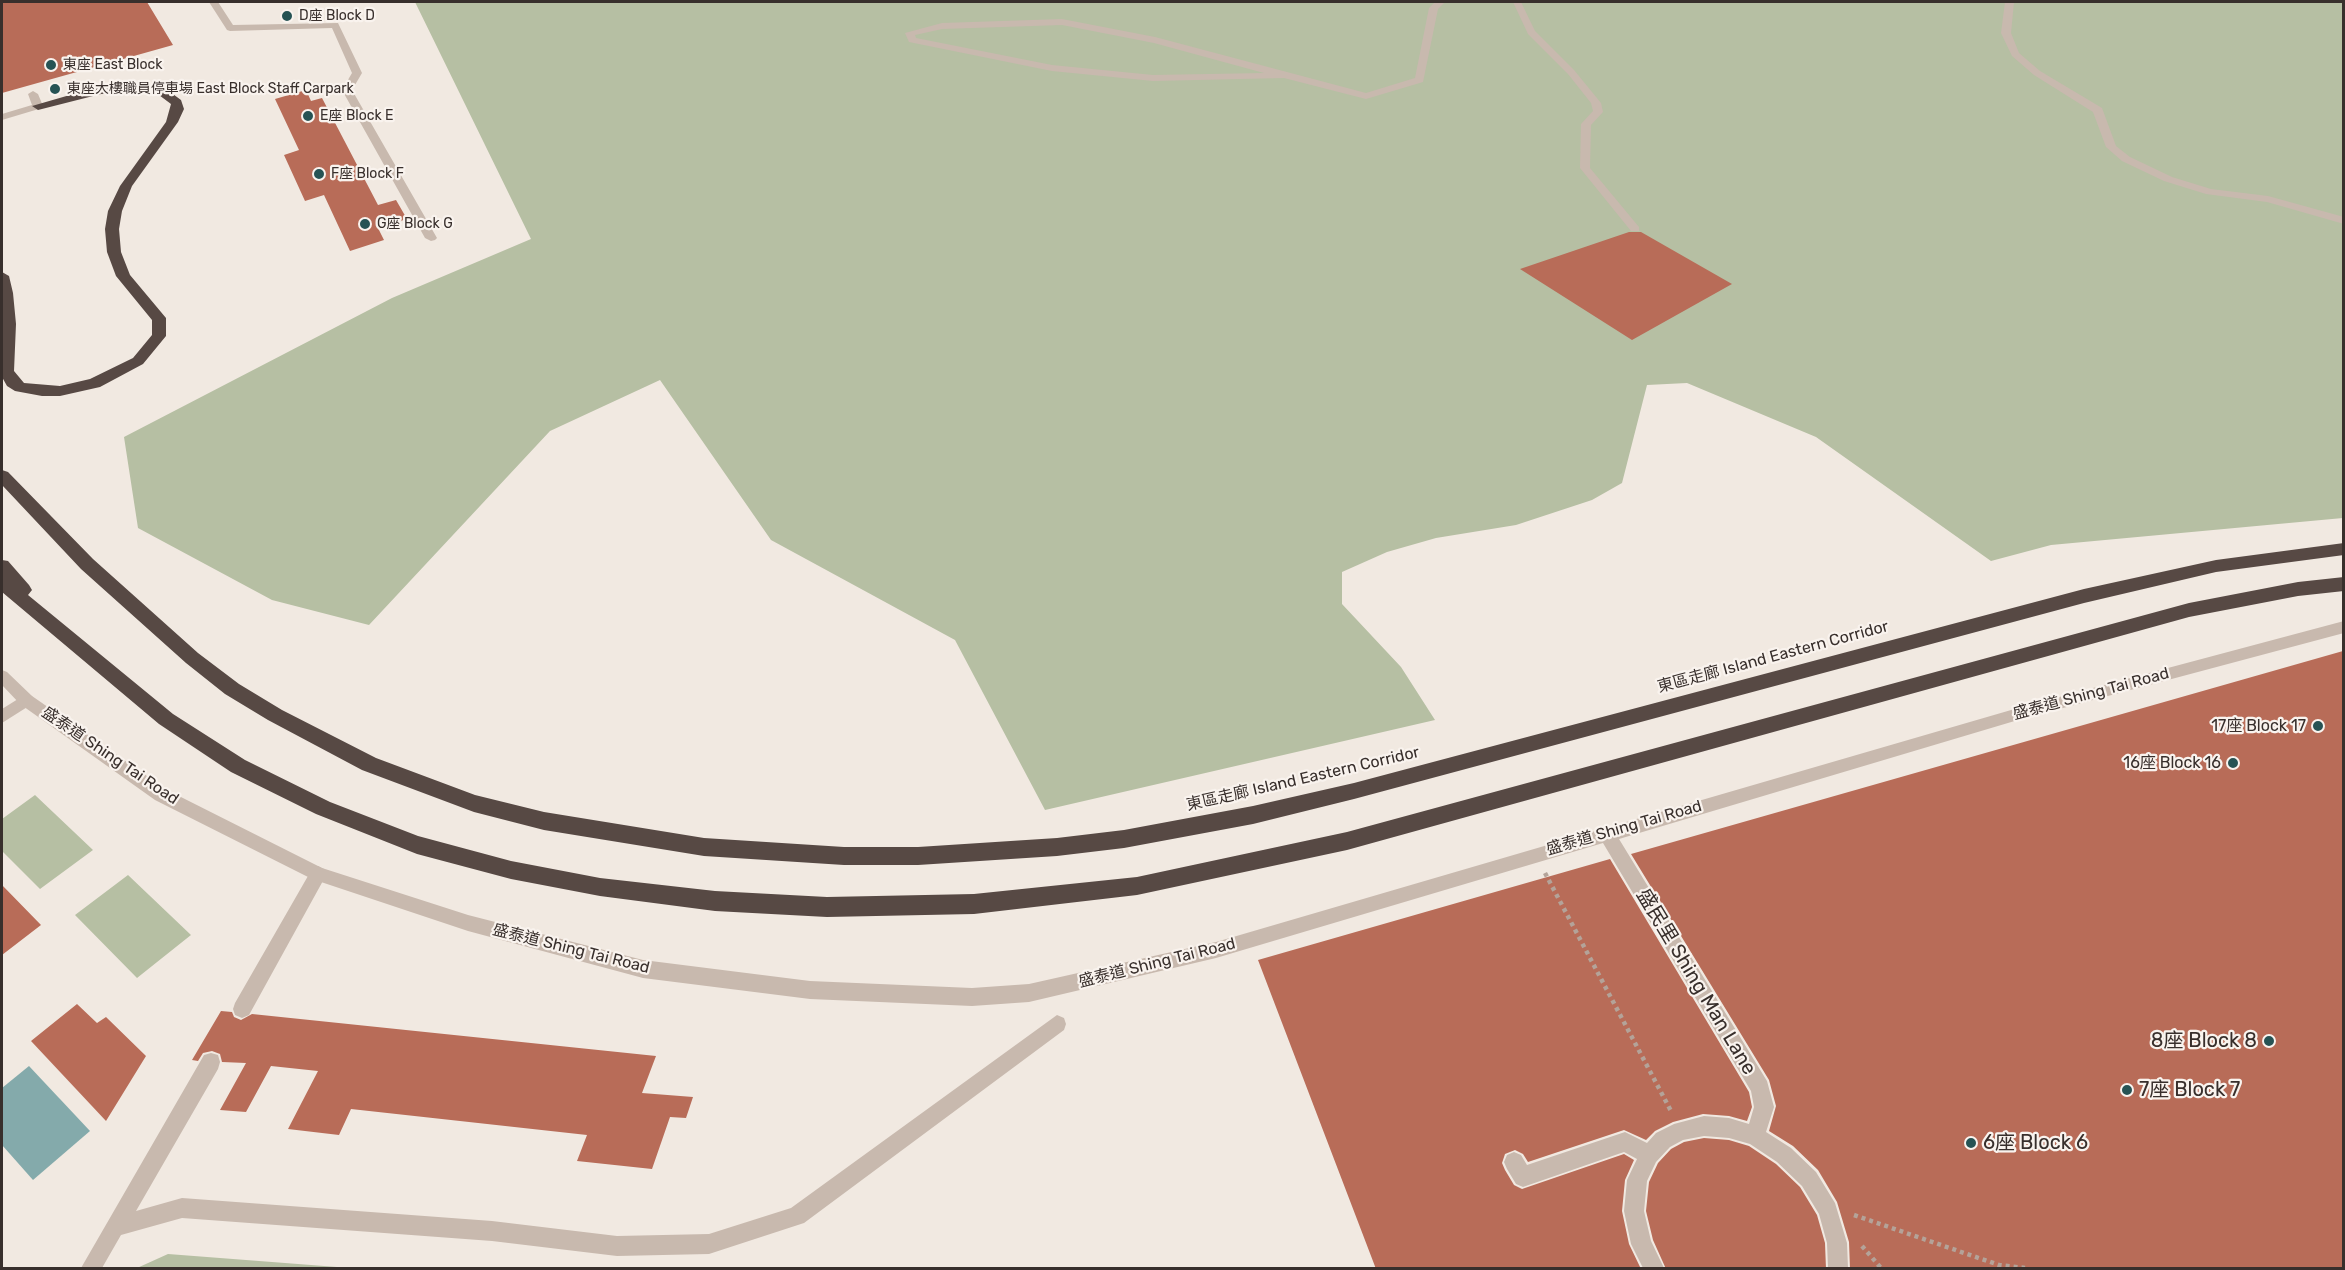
<!DOCTYPE html>
<meta charset="utf-8">
<style>
body{margin:0}
#map{position:relative;width:2345px;height:1270px;overflow:hidden;background:#f1e9e1;font-family:Rubik,sans-serif}
canvas{display:block}
.frame{position:absolute;inset:0;border:3px solid #382f2c;pointer-events:none}
</style>
<div id="map">
<canvas width="2345" height="1270"></canvas>
<div class="frame"></div>
</div>
<script>
const c = document.querySelector('canvas').getContext('2d');
c.lineJoin = 'round';
function paint(path, color) { c.fillStyle = color; c.fill(path, 'evenodd'); }
const poly = rows => new Path2D(rows.map(r => 'M' + r).join(''));
function stroke(path, color, width, dash) { c.strokeStyle = color; c.lineWidth = width; c.lineCap = dash ? 'butt' : 'round'; c.setLineDash(dash || []); c.stroke(path); }
function write(font, color, halo, rows, align = 'center') {
  c.font = font + ' Rubik,"Noto Sans TC",sans-serif'; c.lineWidth = 4.5; c.setLineDash([]); c.textBaseline = 'middle'; c.strokeStyle = halo; c.fillStyle = color; for (const [text, x, y, turn = 0] of rows) {
    c.save(); c.translate(x, y); c.rotate((+turn || 0) * Math.PI / 180); c.textAlign = isNaN(turn) ? turn : align; if (halo) c.strokeText(text, 0, 0); c.fillText(text, 0, 0); c.restore();
  }
}
paint(poly([
 [415,2,2343,2,2343,518,2051,545,1991,561,1816,437,1687,383,1647,385,1622,483,1592,500,1516,525,1436,538,1387,552,1342,572,1342,604,1401,667,1435,720,1045,810,955,640,771,540,660,380,550,431,369,625,272,600,138,528,124,437,392,298,531,239],
 [35,795,93,850,40,889,2,851,2,819],
 [128,875,191,935,137,978,75,915],
 [168,1254,350,1268,137,1268]
]), '#b6bfa3');
paint(poly([
 [29,1066,90,1131,33,1180,2,1145,2,1088]
]), '#84aaab');
paint(poly([
 [2,2,147,2,173,45,2,93],
 [306,90,311,101,322,98,378,205,396,200,407,219,378,228,384,240,350,251,324,195,305,201,284,155,299,150,275,99],
 [1629,232,1641,232,1732,284,1632,340,1520,269],
 [2343,651,2343,1269,1850,1269,1849,1242,1837,1202,1818,1170,1793,1146,1769,1131,1776,1106,1769,1080,1631,854],
 [1610,859,1749,1092,1752,1107,1747,1121,1729,1116,1703,1114,1673,1122,1655,1131,1646,1140,1624,1130,1528,1162,1523,1154,1515,1150,1505,1154,1502,1163,1505,1170,1514,1185,1522,1189,1624,1154,1634,1160,1625,1180,1622,1211,1629,1244,1641,1269,1376,1269,1258,960],
 [2,885,41,925,2,955],
 [77,1004,97,1023,106,1017,146,1056,106,1121,31,1041],
 [221,1011,232,1012,234,1017,241,1020,252,1014,656,1056,642,1093,693,1097,686,1118,670,1117,652,1169,577,1161,587,1135,351,1109,339,1135,288,1129,318,1071,271,1066,246,1112,220,1110,246,1063,222,1062,220,1054,212,1051,203,1053,198,1061,192,1060],
 [1704,1138,1729,1140,1749,1146,1776,1164,1800,1187,1817,1215,1825,1243,1826,1269,1666,1269,1653,1240,1646,1211,1649,1182,1658,1163,1671,1149,1684,1142]
]), '#b86c58');
stroke(poly([
 [1545,873,1671,1111],
 [1854,1215,1999,1265,2025,1268],
 [1862,1246,1881,1268]
]), '#b4a399', 4.5, [4, 4]);
paint(poly([
 [209,2,218,2,233,25,338,23,362,73,352,90,437,238,435,240,431,241,425,238,342,90,352,73,332,28,230,31,227,30,209,2],
 [1435,2,1445,2,1438,9,1423,82,1366,99,1284,78,1153,81,1052,71,909,42,905,33,942,23,1062,19,1155,37,1366,93,1415,78,1429,8,1435,2],
 [1062,25,1154,43,1264,73,1153,75,1052,65,916,38,915,35,942,29,1062,25],
 [1513,2,1521,2,1535,31,1574,70,1601,103,1603,112,1591,125,1590,168,1639,227,1639,231,1631,231,1580,168,1581,124,1593,111,1591,103,1568,74,1528,34,1513,2],
 [2005,2,2014,2,2011,33,2019,53,2040,71,2102,108,2116,146,2130,157,2172,177,2211,189,2268,196,2344,217,2344,224,2267,202,2206,194,2164,181,2122,161,2106,147,2093,112,2034,75,2012,56,2001,33,2005,2],
 [33,91,38,94,43,106,42,108,2,120,2,114,32,105,28,94,33,91],
 [26,694,32,696,34,700,32,704,2,723,2,709,26,694],
 [318,866,324,869,327,874,324,879,249,1015,242,1018,235,1015,233,1009,235,1003,312,869,318,866],
 [1057,1015,1064,1018,1066,1024,1064,1030,804,1223,709,1254,617,1256,492,1241,182,1218,121,1235,102,1268,81,1268,204,1055,211,1053,218,1055,220,1062,218,1069,136,1211,182,1198,492,1221,617,1236,709,1234,791,1208,1057,1015]
]), '#c8b9ae');
paint(poly([
 [2344,621,2344,633,2018,720,1619,839,1767,1081,1774,1107,1766,1132,1791,1148,1816,1172,1835,1203,1847,1243,1848,1268,1828,1268,1827,1243,1819,1214,1802,1186,1777,1162,1750,1144,1729,1138,1704,1136,1683,1140,1670,1147,1656,1162,1647,1181,1644,1211,1651,1241,1664,1268,1643,1268,1631,1244,1624,1211,1627,1180,1637,1159,1624,1152,1523,1187,1516,1184,1507,1169,1504,1162,1507,1155,1514,1152,1521,1155,1527,1165,1625,1132,1647,1143,1656,1133,1674,1124,1704,1116,1729,1118,1749,1124,1754,1107,1751,1091,1603,843,1216,958,1029,1002,972,1006,810,999,643,978,468,931,312,879,155,800,20,704,2,685,2,670,7,672,32,696,167,790,322,868,468,915,643,960,810,981,972,988,1029,984,1216,942,1599,830,1606,826,1609,827,2018,708,2344,621]
]), '#c8b9ae');
paint(poly([
 [126,84,166,89,181,100,184,109,178,122,132,186,122,211,119,229,121,252,130,275,166,318,166,336,143,364,100,387,60,396,42,396,15,391,7,386,2,377,2,272,9,276,13,293,16,324,14,371,24,383,60,386,90,379,133,358,152,335,152,320,116,276,107,252,105,229,108,211,120,186,166,122,171,104,159,95,126,92,101,94,38,110,32,106,101,86,126,84],
 [2,470,8,472,93,559,198,653,239,684,282,710,376,758,475,795,544,812,704,838,844,847,918,847,1057,838,1124,830,1253,806,1354,783,2084,589,2216,560,2344,543,2344,555,2216,572,2084,603,1354,799,1253,824,1124,848,1057,856,918,865,844,865,704,856,544,830,474,812,362,770,268,720,225,694,186,663,81,569,2,485,2,470],
 [2,560,8,561,29,585,32,590,28,595,173,714,245,760,330,802,418,836,511,861,600,878,715,891,827,897,974,894,1137,877,1347,832,2189,603,2298,582,2344,577,2344,591,2298,596,2189,617,1347,850,1137,895,974,914,827,917,715,911,600,896,511,879,417,854,316,814,231,772,159,724,2,592,2,560]
]), '#574944');
for (const [x, y, r, color] of [
 [287,16,6,"#265354"],
 [51,65,6,"#265354"],
 [55,89,6,"#265354"],
 [308,116,6,"#265354"],
 [319,174,6,"#265354"],
 [365,224,6,"#265354"],
 [2318,726,6,"#265354"],
 [2233,763,6,"#265354"],
 [2269,1041,6,"#265354"],
 [2127,1090,6,"#265354"],
 [1971,1143,6,"#265354"]
]) { const dot = new Path2D(); dot.arc(x, y, r, 0, 2 * Math.PI); c.fillStyle = color; c.fill(dot); stroke(dot, '#f9f3ee', 2); }
write('14px', '#382f2c', '#f9f3ee', [
 ["D座 Block D",299,16],
 ["東座 East Block",63,65],
 ["東座大樓職員停車場 East Block Staff Carpark",67,89],
 ["E座 Block E",320,116],
 ["F座 Block F",331,174],
 ["G座 Block G",377,224]
], 'left');
write('16px', '#382f2c', '#f9f3ee', [
 ["東區走廊 Island Eastern Corridor",1773,657,-15],
 ["盛泰道 Shing Tai Road",2091,694,-15],
 ["盛泰道 Shing Tai Road",110,756,34],
 ["東區走廊 Island Eastern Corridor",1303,779,-13],
 ["盛泰道 Shing Tai Road",1624,828,-16],
 ["盛泰道 Shing Tai Road",571,949,14],
 ["盛泰道 Shing Tai Road",1157,963,-14]
]);
write('16px', '#382f2c', '#f9f3ee', [
 ["17座 Block 17",2306,726],
 ["16座 Block 16",2221,763]
], 'right');
write('20px', '#382f2c', '#f9f3ee', [
 ["盛民里 Shing Man Lane",1696,982,59]
]);
write('20px', '#382f2c', '#f9f3ee', [
 ["8座 Block 8",2257,1041,"right"],
 ["7座 Block 7",2139,1090],
 ["6座 Block 6",1983,1143]
], 'left');
</script>
